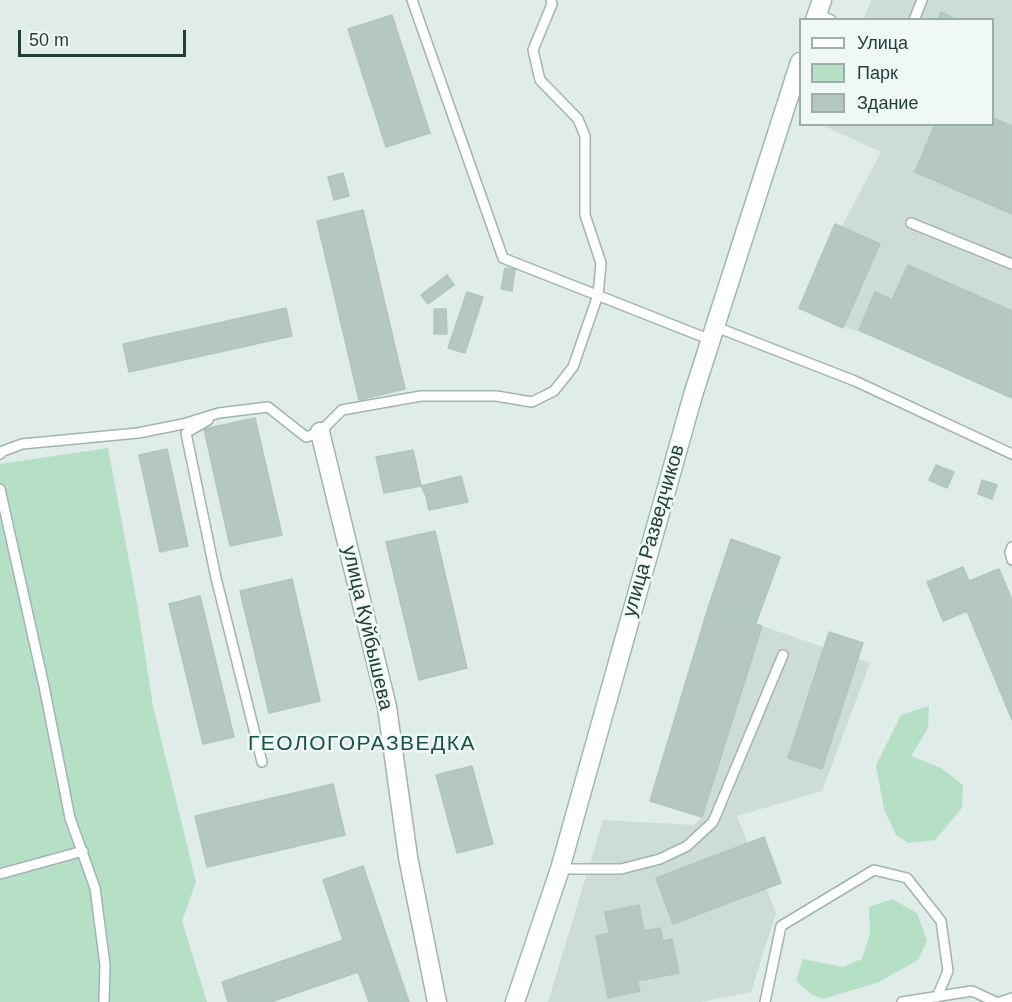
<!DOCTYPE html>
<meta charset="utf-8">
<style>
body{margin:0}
#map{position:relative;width:1012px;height:1002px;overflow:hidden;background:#dfece8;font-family:Arial,sans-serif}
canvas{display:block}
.legend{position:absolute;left:799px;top:18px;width:195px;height:108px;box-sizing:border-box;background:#f0f8f5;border:2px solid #9caeaa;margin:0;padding:8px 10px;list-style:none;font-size:18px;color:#1e3e39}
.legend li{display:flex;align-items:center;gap:12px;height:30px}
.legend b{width:30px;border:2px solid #9caeaa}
.scale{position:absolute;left:18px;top:30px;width:168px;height:27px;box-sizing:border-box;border:3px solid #1e3e39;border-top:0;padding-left:8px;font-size:18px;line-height:21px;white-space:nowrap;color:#1e3e39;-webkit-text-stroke:4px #f0f8f5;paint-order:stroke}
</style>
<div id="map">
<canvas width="1012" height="1002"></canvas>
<ul class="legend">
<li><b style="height:8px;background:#fff"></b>Улица</li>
<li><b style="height:16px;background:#b5e0c6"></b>Парк</li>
<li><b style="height:16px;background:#b4c7c1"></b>Здание</li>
</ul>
<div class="scale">50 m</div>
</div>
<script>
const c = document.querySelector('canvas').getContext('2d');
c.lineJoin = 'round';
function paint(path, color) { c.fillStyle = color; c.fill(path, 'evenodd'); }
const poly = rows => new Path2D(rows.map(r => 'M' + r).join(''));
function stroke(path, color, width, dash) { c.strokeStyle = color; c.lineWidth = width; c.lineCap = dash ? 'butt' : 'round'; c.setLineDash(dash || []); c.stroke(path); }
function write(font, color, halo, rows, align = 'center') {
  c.font = font + ' Arial,sans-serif'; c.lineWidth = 5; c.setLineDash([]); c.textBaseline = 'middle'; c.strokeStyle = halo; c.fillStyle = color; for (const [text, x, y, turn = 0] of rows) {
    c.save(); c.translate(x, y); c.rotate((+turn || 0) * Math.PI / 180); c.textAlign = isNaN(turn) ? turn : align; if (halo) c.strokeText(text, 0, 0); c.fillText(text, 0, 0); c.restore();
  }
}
paint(poly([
 [871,0,1012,0,1012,393,799,308,881,152,826,127,827,125,992,124,992,20,864,19],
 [762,626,870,663,822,791,737,816,776,913,751,992,700,1002,548,1002,603,820,694,825,702,817]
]), '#cddcd7');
paint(poly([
 [108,448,138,609,153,706,196,882,182,921,207,1002,0,1002,0,464],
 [929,706,928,728,911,756,941,768,963,785,962,808,935,840,909,843,896,835,884,809,876,765,901,715],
 [892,899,917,913,927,941,918,960,879,982,823,999,811,994,796,981,803,959,843,967,862,959,870,934,869,907]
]), '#b5e0c6');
const building = poly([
 [941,12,957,20,938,20,941,12],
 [392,15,430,133,386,147,348,29,392,15],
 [992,117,1012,126,1012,214,915,172,935,124,992,124,992,117],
 [343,173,349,196,334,200,328,177,343,173],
 [363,210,405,389,359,400,317,221,363,210],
 [835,224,880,244,843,328,799,308,835,224],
 [908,265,1012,311,1012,398,859,330,875,292,892,300,908,265],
 [505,268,515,269,512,291,501,289,505,268],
 [447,275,454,285,428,304,421,295,447,275],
 [467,292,483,297,465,353,448,348,467,292],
 [286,308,292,336,129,372,123,344,286,308],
 [434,309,446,309,447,334,434,334,434,309],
 [255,418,282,535,230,546,204,429,255,418],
 [167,449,188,546,160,552,139,455,167,449],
 [413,450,421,486,384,493,376,457,413,450],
 [936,465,954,472,947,488,929,480,936,465],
 [461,476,468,502,429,510,426,496,421,486,461,476],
 [982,480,997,485,992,499,978,494,982,480],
 [435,531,467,668,419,680,386,542,435,531],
 [731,539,780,557,756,623,708,608,731,539],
 [963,567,969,581,999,569,1012,600,1012,720,967,611,943,621,927,582,963,567],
 [292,579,320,701,269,713,240,591,292,579],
 [200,596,234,737,203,744,169,604,200,596],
 [708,608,762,626,702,817,650,801,708,608],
 [829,632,863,643,822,769,788,758,829,632],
 [472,766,493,844,457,853,436,775,472,766],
 [333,784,345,835,207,867,195,816,333,784],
 [764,837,781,883,673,924,656,878,764,837],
 [363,866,409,1002,369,1002,358,972,271,1002,228,1002,222,982,343,940,323,880,363,866],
 [639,905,644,931,660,928,663,941,672,939,679,973,637,981,640,991,608,998,596,936,609,933,605,912,639,905]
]);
paint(building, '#b4c7c1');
stroke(building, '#b1c6c0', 1.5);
const lane = poly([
 [412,0,503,258,711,340],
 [817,14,831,20],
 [914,20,922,0],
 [911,223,1012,264],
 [716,327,855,381,1012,454],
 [208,420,186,433,216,578,262,762],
 [0,454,3,451,22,444,138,433,183,424,219,413,268,407,306,437,320,432,342,410,421,396,496,396,532,402,554,391,573,367,598,295,601,263,585,215,585,136,578,119,540,80,533,50,552,4,551,0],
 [0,489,44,686,70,818,95,888,105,965,104,1002],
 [1012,547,1010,552,1012,560],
 [560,869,621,869,660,859,687,846,713,822,783,655],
 [0,874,83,851],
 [765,1002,781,926,874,870,907,878,941,921,948,971,937,997],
 [902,1002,972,991,996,1002],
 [1000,1002,1012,998]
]);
const street = poly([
 [320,432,387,707,408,857,437,1002]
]);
const secondary = poly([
 [815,20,822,0],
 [515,1002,560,869,693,395,800,62]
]);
stroke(lane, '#a1b4b0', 12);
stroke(street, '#a1b4b0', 21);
stroke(secondary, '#9cb9b2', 21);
stroke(lane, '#fff', 9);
stroke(street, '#fff', 18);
stroke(secondary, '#fff', 18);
write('20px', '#1e3e39', '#f0f8f5', [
 ["улица Разведчиков",654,531,-74],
 ["улица Куйбышева",367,628,77]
]);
c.letterSpacing = '1.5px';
write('21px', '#18524b', '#f0f8f5', [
 ["ГЕОЛОГОРАЗВЕДКА",362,744]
]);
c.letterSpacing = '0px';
</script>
